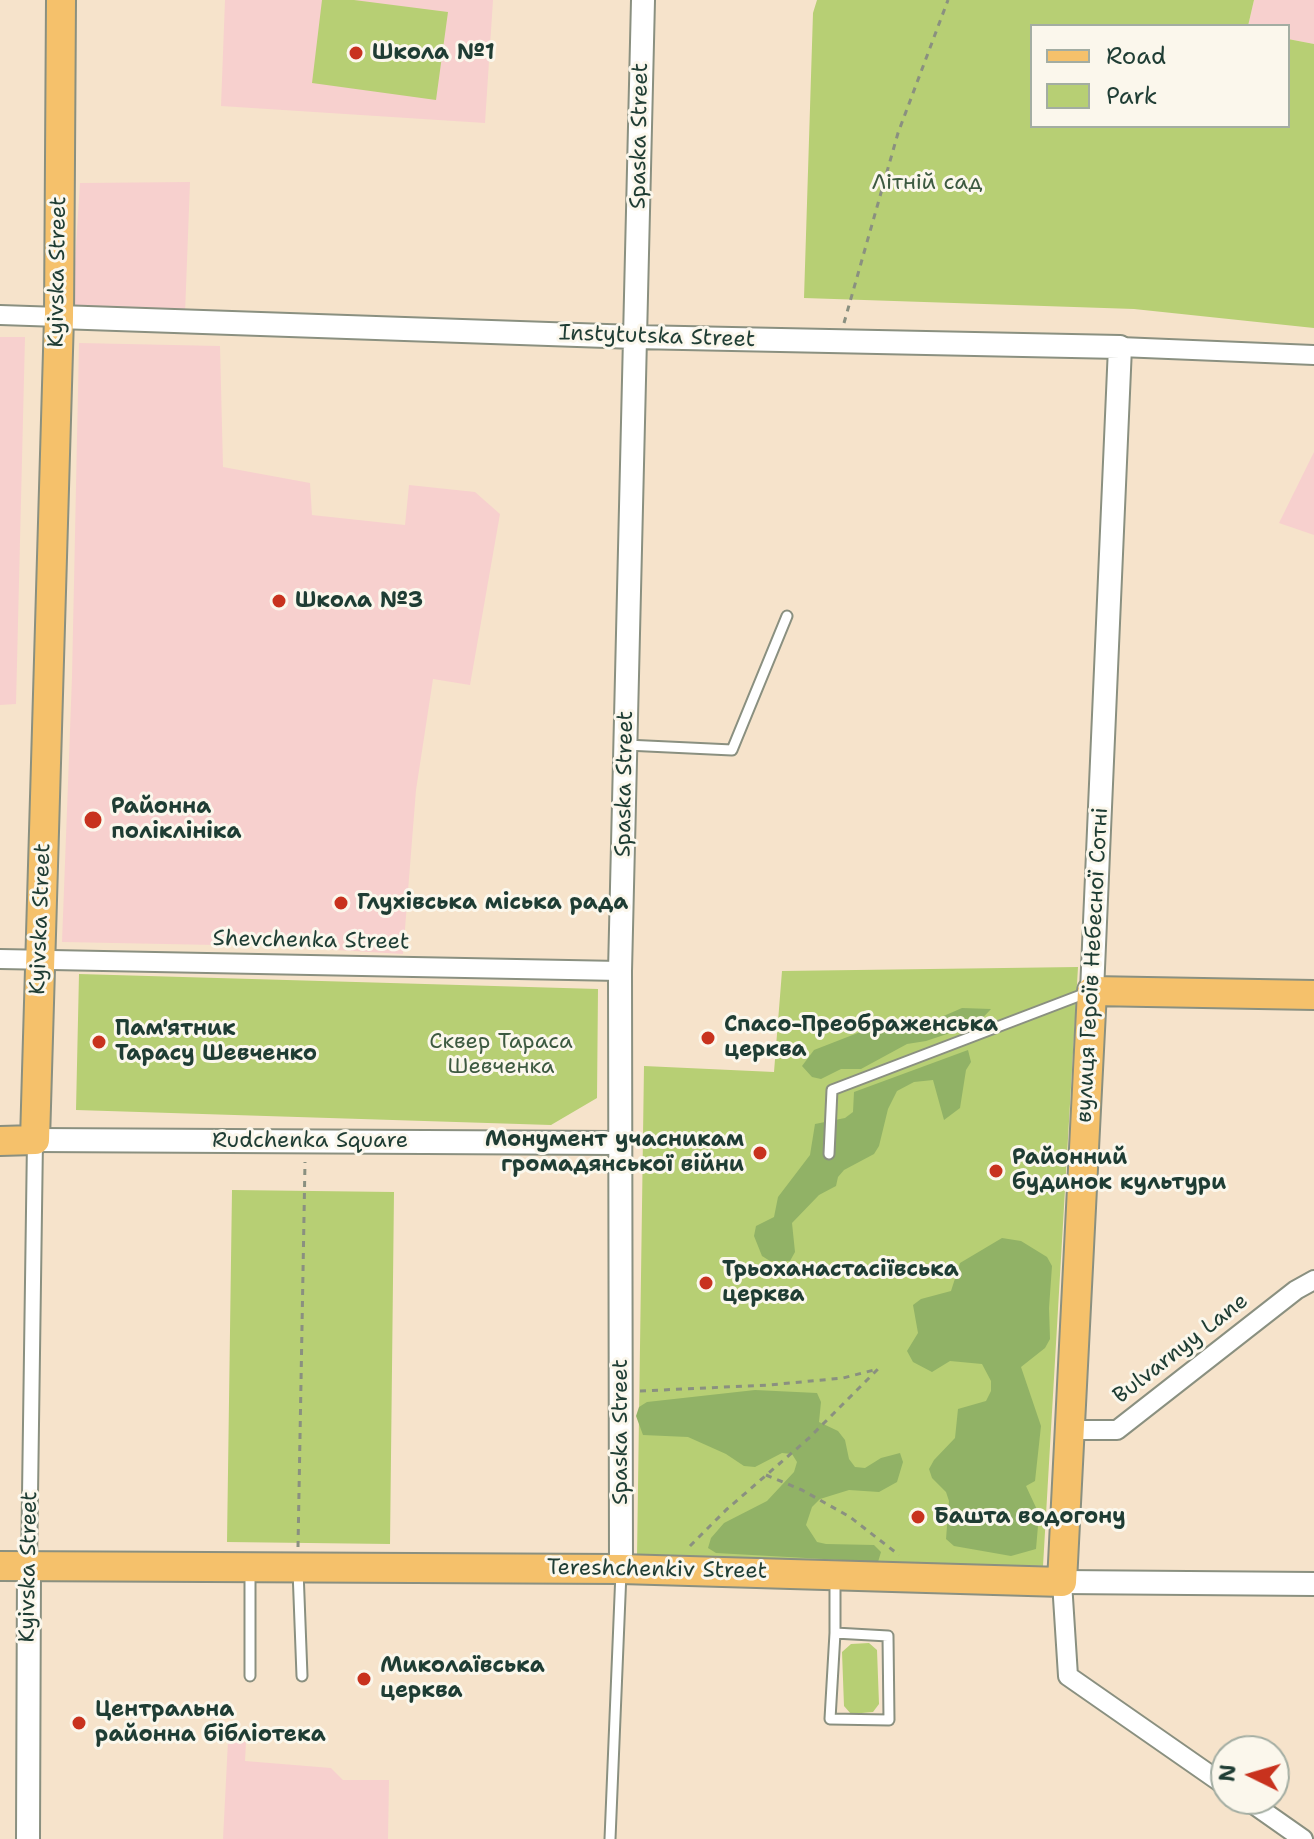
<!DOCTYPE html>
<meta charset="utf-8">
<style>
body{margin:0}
#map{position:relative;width:1314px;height:1839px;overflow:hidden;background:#f6e3cb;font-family:"Shantell Sans",sans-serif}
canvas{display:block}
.legend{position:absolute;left:1030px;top:24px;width:260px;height:104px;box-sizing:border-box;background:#fbf7ec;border:2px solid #a3ada2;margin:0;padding:10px 14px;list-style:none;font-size:24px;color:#1f3d34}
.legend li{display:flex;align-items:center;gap:16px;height:40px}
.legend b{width:40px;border:2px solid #a3ada2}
.north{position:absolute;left:1210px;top:1735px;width:80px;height:80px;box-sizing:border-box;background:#fbf7ec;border:2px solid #a3ada2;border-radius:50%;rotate:275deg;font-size:22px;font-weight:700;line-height:32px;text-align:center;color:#1f3d34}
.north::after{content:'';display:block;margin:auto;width:28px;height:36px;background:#c8321e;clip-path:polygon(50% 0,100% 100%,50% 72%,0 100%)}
</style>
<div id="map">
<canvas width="1314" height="1839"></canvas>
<ul class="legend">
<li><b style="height:10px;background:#f5c16b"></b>Road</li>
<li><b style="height:22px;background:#b7cf74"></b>Park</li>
</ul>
<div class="north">N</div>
</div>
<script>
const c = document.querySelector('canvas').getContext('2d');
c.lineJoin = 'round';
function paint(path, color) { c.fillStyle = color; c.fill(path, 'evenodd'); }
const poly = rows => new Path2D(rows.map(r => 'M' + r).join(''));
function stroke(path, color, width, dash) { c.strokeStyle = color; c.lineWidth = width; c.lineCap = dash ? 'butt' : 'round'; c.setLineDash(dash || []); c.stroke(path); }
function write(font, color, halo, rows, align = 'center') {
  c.font = font + ' "Shantell Sans",sans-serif'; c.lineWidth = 6; c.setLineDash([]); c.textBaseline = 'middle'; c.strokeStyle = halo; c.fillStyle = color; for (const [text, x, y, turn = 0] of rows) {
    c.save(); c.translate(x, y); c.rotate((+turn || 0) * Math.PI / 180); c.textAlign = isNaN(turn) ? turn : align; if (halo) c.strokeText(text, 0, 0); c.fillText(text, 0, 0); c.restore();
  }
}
paint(poly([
 [225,0,493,0,485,123,221,106],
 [1254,0,1314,0,1314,44,1288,39,1288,26,1248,26],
 [190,182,185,314,72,308,80,183],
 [0,337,25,337,16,704,0,705],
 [79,343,220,346,223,467,310,483,312,515,405,525,409,485,475,492,500,514,470,685,433,679,416,790,403,954,268,946,62,942,72,677],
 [1314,452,1314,535,1279,523],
 [228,1741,246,1742,245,1761,331,1768,343,1780,389,1780,388,1839,223,1839]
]), '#f7d0ce');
paint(poly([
 [322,0,354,0,448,12,436,100,312,83],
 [817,0,1254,0,1248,26,1032,26,1032,126,1288,126,1288,39,1314,44,1314,328,1134,309,804,298,813,13],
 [1078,967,1043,1566,637,1557,644,1066,774,1072,782,971],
 [79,974,598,989,597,1098,551,1125,76,1110],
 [232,1190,394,1192,390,1544,227,1542],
 [869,1643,877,1650,879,1704,873,1712,851,1714,844,1706,842,1652,851,1644]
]), '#b7cf74');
paint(poly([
 [962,1008,991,1009,977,1024,926,1041,907,1044,861,1069,841,1069,821,1079,812,1077,802,1066,814,1050,868,1029,916,1028],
 [968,1050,971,1062,966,1070,960,1108,944,1120,933,1080,914,1082,897,1091,888,1109,879,1146,874,1154,844,1170,838,1177,836,1186,819,1195,792,1223,795,1252,790,1261,770,1261,762,1256,754,1236,756,1226,774,1217,778,1197,810,1155,815,1124,845,1118,853,1112,854,1092],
 [1002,1238,1021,1241,1047,1257,1052,1266,1049,1308,1050,1339,1045,1348,1021,1367,1041,1426,1035,1481,1026,1486,1039,1514,1036,1549,1011,1556,954,1546,946,1539,949,1501,946,1492,932,1478,929,1469,934,1460,955,1438,958,1409,986,1401,991,1391,991,1381,982,1364,950,1361,932,1372,913,1362,907,1351,918,1333,913,1305,921,1299,951,1291,960,1263],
 [755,1390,817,1393,821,1402,819,1422,838,1431,845,1440,849,1459,855,1467,865,1468,881,1458,900,1453,903,1462,897,1482,879,1492,849,1490,820,1499,812,1507,806,1525,817,1542,826,1544,874,1545,881,1552,878,1562,716,1553,708,1548,711,1538,724,1523,767,1501,794,1472,797,1462,792,1454,782,1453,755,1467,744,1466,726,1454,688,1437,643,1435,636,1416,639,1407,647,1402]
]), '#91b266');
const service = poly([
 [626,745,732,750,787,616],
 [829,1154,832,1090,1089,992],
 [298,1570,302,1676],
 [250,1571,250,1676],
 [835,1577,835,1633,830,1719,889,1720,888,1636,835,1633],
 [610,1839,621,1572]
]);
const pedestrian = poly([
 [29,1566,35,1140]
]);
const minor = poly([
 [0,315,59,317],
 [1120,347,1314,355],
 [0,959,620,971],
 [1070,1430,1117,1430,1296,1290,1314,1280],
 [1062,1582,1068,1676,1226,1786],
 [1246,1799,1303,1839]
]);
const tertiary = poly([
 [59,317,635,337,1120,347,1092,991],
 [35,1140,619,1143],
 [621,1569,620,971,643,0],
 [1062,1582,1314,1584],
 [28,1839,29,1566]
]);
const primary = poly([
 [0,1141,35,1140,59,317,61,0],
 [0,1566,621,1569,1062,1582,1092,991,1314,995]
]);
stroke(service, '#8a9080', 13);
stroke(pedestrian, '#8a9080', 18);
stroke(minor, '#8a9080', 22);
stroke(tertiary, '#8a9080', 26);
stroke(primary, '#8a9080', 32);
stroke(poly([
 [844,323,898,133,948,0],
 [640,1391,769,1385,843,1378,878,1369,809,1438,726,1510,688,1548],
 [766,1475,802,1490,850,1517,899,1555],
 [298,1547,305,1162]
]), '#8a9080', 3, [6, 6]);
stroke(service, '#fff', 9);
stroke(pedestrian, '#fff', 14);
stroke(minor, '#fff', 18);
stroke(tertiary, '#fff', 22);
stroke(primary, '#f5c16b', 28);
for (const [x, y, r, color] of [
 [356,53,8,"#c8321e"],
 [279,601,8,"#c8321e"],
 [93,820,10,"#c8321e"],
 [341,903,8,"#c8321e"],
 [708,1038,8,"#c8321e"],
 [99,1042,8,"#c8321e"],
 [760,1153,8,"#c8321e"],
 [996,1171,8,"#c8321e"],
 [706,1283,8,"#c8321e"],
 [918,1517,8,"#c8321e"],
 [364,1679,8,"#c8321e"],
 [79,1723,8,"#c8321e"]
]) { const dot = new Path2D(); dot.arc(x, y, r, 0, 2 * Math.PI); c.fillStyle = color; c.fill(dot); stroke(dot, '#fbf7ec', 3); }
write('bold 22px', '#1f3d34', '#fbf7ec', [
 ["Школа №1",372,53],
 ["Школа №3",295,601],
 ["Районна",111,807],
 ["поліклініка",111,832],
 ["Глухівська міська рада",357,903],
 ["Спасо-Преображенська",724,1025],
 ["церква",724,1050],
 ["Пам'ятник",115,1029],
 ["Тарасу Шевченко",115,1054],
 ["Монумент учасникам",744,1140,"right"],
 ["громадянської війни",744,1165,"right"],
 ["Районний",1012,1158],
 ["будинок культури",1012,1183],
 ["Трьоханастасіївська",722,1270],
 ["церква",722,1295],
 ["Башта водогону",934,1517],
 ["Миколаївська",380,1666],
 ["церква",380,1691],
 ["Центральна",95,1710],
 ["районна бібліотека",95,1735]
], 'left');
write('22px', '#1f3d34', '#fbf7ec', [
 ["Spaska Street",640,136,-89],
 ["Kyivska Street",58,272,-89],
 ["Instytutska Street",657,337,2],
 ["Spaska Street",625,784,-89],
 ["Kyivska Street",41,919,-88],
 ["Shevchenka Street",311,941,1],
 ["вулиця Героїв Небесної Сотні",1093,965,-87],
 ["Rudchenka Square",310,1141],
 ["Bulvarnyy Lane",1181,1349,-38],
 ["Spaska Street",621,1432,-90],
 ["Kyivska Street",29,1567,-89],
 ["Tereshchenkiv Street",657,1570,1]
]);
write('22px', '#3d5a41', '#fbf7ec', [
 ["Літній сад",927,183],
 ["Сквер Тараса",501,1042],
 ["Шевченка",501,1067]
]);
</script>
